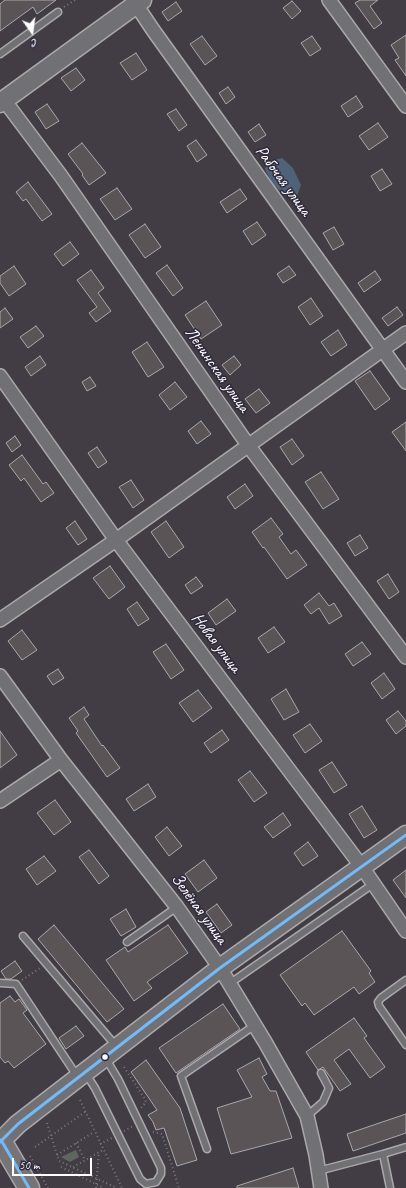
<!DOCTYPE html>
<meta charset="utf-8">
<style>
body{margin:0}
#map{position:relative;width:406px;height:1188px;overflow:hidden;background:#423d44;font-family:Caveat,sans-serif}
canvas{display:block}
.north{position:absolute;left:12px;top:12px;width:40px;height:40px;-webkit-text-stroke:3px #2f2a3d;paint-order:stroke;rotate:166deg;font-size:11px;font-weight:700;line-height:16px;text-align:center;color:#fff}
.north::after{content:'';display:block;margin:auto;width:14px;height:18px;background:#fff;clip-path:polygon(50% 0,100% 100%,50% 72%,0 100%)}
.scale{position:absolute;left:12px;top:1158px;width:80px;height:18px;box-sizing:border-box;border:2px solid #fff;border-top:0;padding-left:5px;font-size:12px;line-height:14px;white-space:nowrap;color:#fff;-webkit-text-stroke:3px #2f2a3d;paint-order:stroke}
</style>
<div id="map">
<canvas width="406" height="1188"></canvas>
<div class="north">С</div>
<div class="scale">50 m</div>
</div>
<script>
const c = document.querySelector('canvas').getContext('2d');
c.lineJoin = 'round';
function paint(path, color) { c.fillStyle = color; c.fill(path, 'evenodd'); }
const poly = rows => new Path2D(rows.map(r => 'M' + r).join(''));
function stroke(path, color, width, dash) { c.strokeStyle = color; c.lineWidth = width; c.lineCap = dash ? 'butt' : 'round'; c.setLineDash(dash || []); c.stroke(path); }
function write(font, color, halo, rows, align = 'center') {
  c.font = font + ' Caveat,sans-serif'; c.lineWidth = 3; c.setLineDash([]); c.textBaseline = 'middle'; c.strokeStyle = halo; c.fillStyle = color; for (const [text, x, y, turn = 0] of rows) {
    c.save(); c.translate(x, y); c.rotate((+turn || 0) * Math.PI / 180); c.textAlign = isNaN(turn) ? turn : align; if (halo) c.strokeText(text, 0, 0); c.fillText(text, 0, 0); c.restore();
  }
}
paint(poly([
 [76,1150,79,1157,70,1162,61,1157]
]), '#5e675d');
paint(poly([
 [282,158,293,168,301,185,297,196,291,198,285,195,273,185,265,169,270,161]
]), '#506277');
const building = poly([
 [5,0,56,0,37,14,33,7,0,31,0,4,5,0],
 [360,0,378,0,370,6,382,23,374,29,355,3,360,0],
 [292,1,301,11,292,19,283,8,292,1],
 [176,2,182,11,168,21,162,12,176,2],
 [406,35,406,76,395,60,399,58,391,45,406,35],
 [202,36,217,56,205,65,190,44,202,36],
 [312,36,321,49,310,56,301,43,312,36],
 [136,53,147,70,132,80,120,63,136,53],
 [76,68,85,80,71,91,61,78,76,68],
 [228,87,235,97,226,104,219,93,228,87],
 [356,96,363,107,348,117,341,106,356,96],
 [47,104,59,121,46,129,35,112,47,104],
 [176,109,187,125,179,131,167,114,176,109],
 [378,123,388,137,369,150,359,136,378,123],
 [259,124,266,135,255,142,248,132,259,124],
 [196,140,207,155,197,162,187,146,196,140],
 [82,143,106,173,89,185,82,175,83,174,68,154,82,143],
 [382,169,392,184,380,191,371,176,382,169],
 [28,182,52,214,42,221,26,199,23,201,16,192,28,182],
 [117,188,132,209,115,220,100,199,117,188],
 [240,189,247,199,227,213,220,202,240,189],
 [257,222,266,235,252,245,243,231,257,222],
 [145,224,161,247,145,258,129,235,145,224],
 [334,227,344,244,333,250,323,233,334,227],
 [70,242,79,254,63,266,54,254,70,242],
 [167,265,183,288,173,296,156,273,167,265],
 [14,266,26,284,9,296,0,283,0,276,14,266],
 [289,266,296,275,283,283,277,274,289,266],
 [91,270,104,288,98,293,111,311,96,322,89,313,97,307,77,280,91,270],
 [375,271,381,280,364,292,358,283,375,271],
 [311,298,323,316,310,325,298,307,311,298],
 [206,301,222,325,201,339,185,315,206,301],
 [397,307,403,315,388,326,382,318,397,307],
 [5,308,13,319,0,328,0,312,5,308],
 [36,326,44,336,28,348,20,337,36,326],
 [338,330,347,345,331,356,321,342,338,330],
 [147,342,164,367,148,377,132,352,147,342],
 [40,356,46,365,31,376,25,367,40,356],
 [234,356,241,365,230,375,222,365,234,356],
 [370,371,390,399,375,410,355,381,370,371],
 [90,377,96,386,87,391,82,382,90,377],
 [175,382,187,397,170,410,159,395,175,382],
 [259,389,270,403,256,413,245,399,259,389],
 [201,421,211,434,197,444,188,431,201,421],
 [406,422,406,451,392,432,406,422],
 [15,436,21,445,12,452,6,443,15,436],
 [292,439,304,456,292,465,280,447,292,439],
 [97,447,107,462,98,468,88,453,97,447],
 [22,455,43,484,46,482,54,493,41,502,24,478,21,481,9,465,22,455],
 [321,472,339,499,323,509,305,482,321,472],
 [131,480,144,500,133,508,119,487,131,480],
 [245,484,253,496,235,509,227,497,245,484],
 [271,518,283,534,279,537,291,554,296,550,307,565,287,579,264,547,263,548,252,532,271,518],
 [75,521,87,539,78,545,66,528,75,521],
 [166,521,184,547,169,558,151,532,166,521],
 [360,535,368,548,355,556,347,543,360,535],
 [110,566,125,587,109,599,93,578,110,566],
 [388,574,399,592,389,599,377,581,388,574],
 [196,577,203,586,191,594,185,585,196,577],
 [319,593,329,606,334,603,342,616,329,624,319,608,311,614,304,605,319,593],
 [227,599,236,611,216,625,208,613,227,599],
 [137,602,149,619,138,626,127,609,137,602],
 [274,627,285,642,268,653,258,638,274,627],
 [22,630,37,650,22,660,8,641,22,630],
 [362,642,371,654,353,666,345,654,362,642],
 [166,644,184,670,171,679,153,652,166,644],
 [58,669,64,678,53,685,47,676,58,669],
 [384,673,395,689,382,699,371,683,384,673],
 [286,689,299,712,284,720,271,699,286,689],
 [198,690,212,708,193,722,179,703,198,690],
 [84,707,89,715,84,719,102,746,103,745,120,768,107,777,76,733,78,731,69,718,84,707],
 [398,711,406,721,406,726,396,734,386,720,398,711],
 [310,724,322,741,305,753,293,735,310,724],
 [222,730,229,740,211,753,204,743,222,730],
 [0,731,17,755,0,768,0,731],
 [332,762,347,785,334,793,319,770,332,762],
 [250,771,267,793,254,802,238,780,250,771],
 [148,784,156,797,134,811,126,799,148,784],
 [55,800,71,822,54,835,37,813,55,800],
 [362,806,377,830,364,838,349,814,362,806],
 [283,813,291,825,273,838,264,827,283,813],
 [167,827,182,846,169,856,155,837,167,827],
 [308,842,318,856,303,866,294,853,308,842],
 [89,850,109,876,99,884,79,857,89,850],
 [44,856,56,871,37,885,26,869,44,856],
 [204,860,217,878,198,892,185,874,204,860],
 [406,870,406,898,393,880,406,870],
 [217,904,232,925,221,933,206,912,217,904],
 [126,909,136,927,121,936,110,919,126,909],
 [54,925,124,1009,107,1022,38,939,54,925],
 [168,925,188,953,147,982,152,988,134,1001,106,960,125,947,128,952,168,925],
 [342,931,371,971,369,973,375,982,359,994,354,987,314,1015,305,1003,302,1006,280,975,342,931],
 [15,961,22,971,11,979,6,979,1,971,15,961],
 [10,996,15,1002,19,999,27,1010,23,1013,46,1044,14,1068,8,1061,5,1063,0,1057,0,1003,10,996],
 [223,1004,240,1029,176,1073,159,1048,223,1004],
 [354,1018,367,1036,364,1038,385,1067,370,1078,349,1049,334,1060,351,1084,340,1091,323,1067,318,1070,306,1052,354,1018],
 [76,1026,84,1036,66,1049,59,1038,76,1026],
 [259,1058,267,1074,262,1077,270,1091,276,1091,292,1138,231,1154,217,1108,252,1097,237,1070,259,1058],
 [146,1060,180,1108,197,1160,177,1166,164,1128,156,1130,153,1122,148,1115,157,1110,131,1072,146,1060],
 [406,1114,406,1133,353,1151,347,1134,406,1114],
 [293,1168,299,1188,237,1188,237,1186,293,1168]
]);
paint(building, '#5a5456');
stroke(building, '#aaa8ab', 1);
const lane = poly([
 [0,54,58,12],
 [23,936,116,1046],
 [127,942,177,907],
 [406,980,381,998,378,1002,379,1006,406,1045],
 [0,983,16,984,77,1076],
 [229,984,373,884],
 [86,1074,95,1088,140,1179,146,1184,156,1182,161,1174,161,1168,118,1079,106,1059],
 [307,1116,323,1102,329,1088,321,1073],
 [207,1149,181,1076,255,1025],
 [383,1154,406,1147],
 [318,1171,383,1154,390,1188]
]);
const street = poly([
 [133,0,153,30,406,382],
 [329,0,406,106],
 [4,100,61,176,248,445,406,657],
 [0,376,116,540,362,867,406,931],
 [0,620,116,540,406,333],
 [0,676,61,760,177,907,220,968,265,1042,307,1116,316,1155,321,1188],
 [0,801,61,760]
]);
const secondary = poly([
 [0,103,142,0],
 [0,1142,18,1124,220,968,406,835]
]);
const primary = poly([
 [0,1139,29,1188]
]);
stroke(lane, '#aaa8ab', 9);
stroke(street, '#aaa8ab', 16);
stroke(secondary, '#aaa8ab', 21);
stroke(primary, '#aaa8ab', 23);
stroke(poly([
 [64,7,75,0],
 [22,980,40,968],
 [124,1067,145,1099,146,1102,141,1108],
 [80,1100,122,1188],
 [47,1123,59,1161,117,1188],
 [124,1131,133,1126],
 [153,1132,162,1134,179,1188],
 [76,1143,85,1160],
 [100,1144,112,1138],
 [35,1147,85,1112],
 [57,1155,94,1132],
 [30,1156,48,1188],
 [61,1167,104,1188],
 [73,1167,103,1150],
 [96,1188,99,1152]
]), '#7a787d', 2, [1, 3]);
stroke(lane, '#717074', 6);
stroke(street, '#717074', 13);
stroke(secondary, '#717074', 18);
stroke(primary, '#767476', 20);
stroke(poly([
 [1,1140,29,1188],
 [0,1142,18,1124,220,968,406,835]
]), '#73baf8', 3);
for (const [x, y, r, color] of [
 [105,1057,3.5,"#fff"]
]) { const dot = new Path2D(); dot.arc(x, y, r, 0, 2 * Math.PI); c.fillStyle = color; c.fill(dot); stroke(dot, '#2f2a3d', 1.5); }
write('17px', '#fff', '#2f2a3d', [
 ["Рабочая улица",283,181,54],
 ["Ленинская улица",217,370,55],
 ["Новая улица",216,643,53],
 ["Зелёная улица",199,909,54]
]);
</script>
